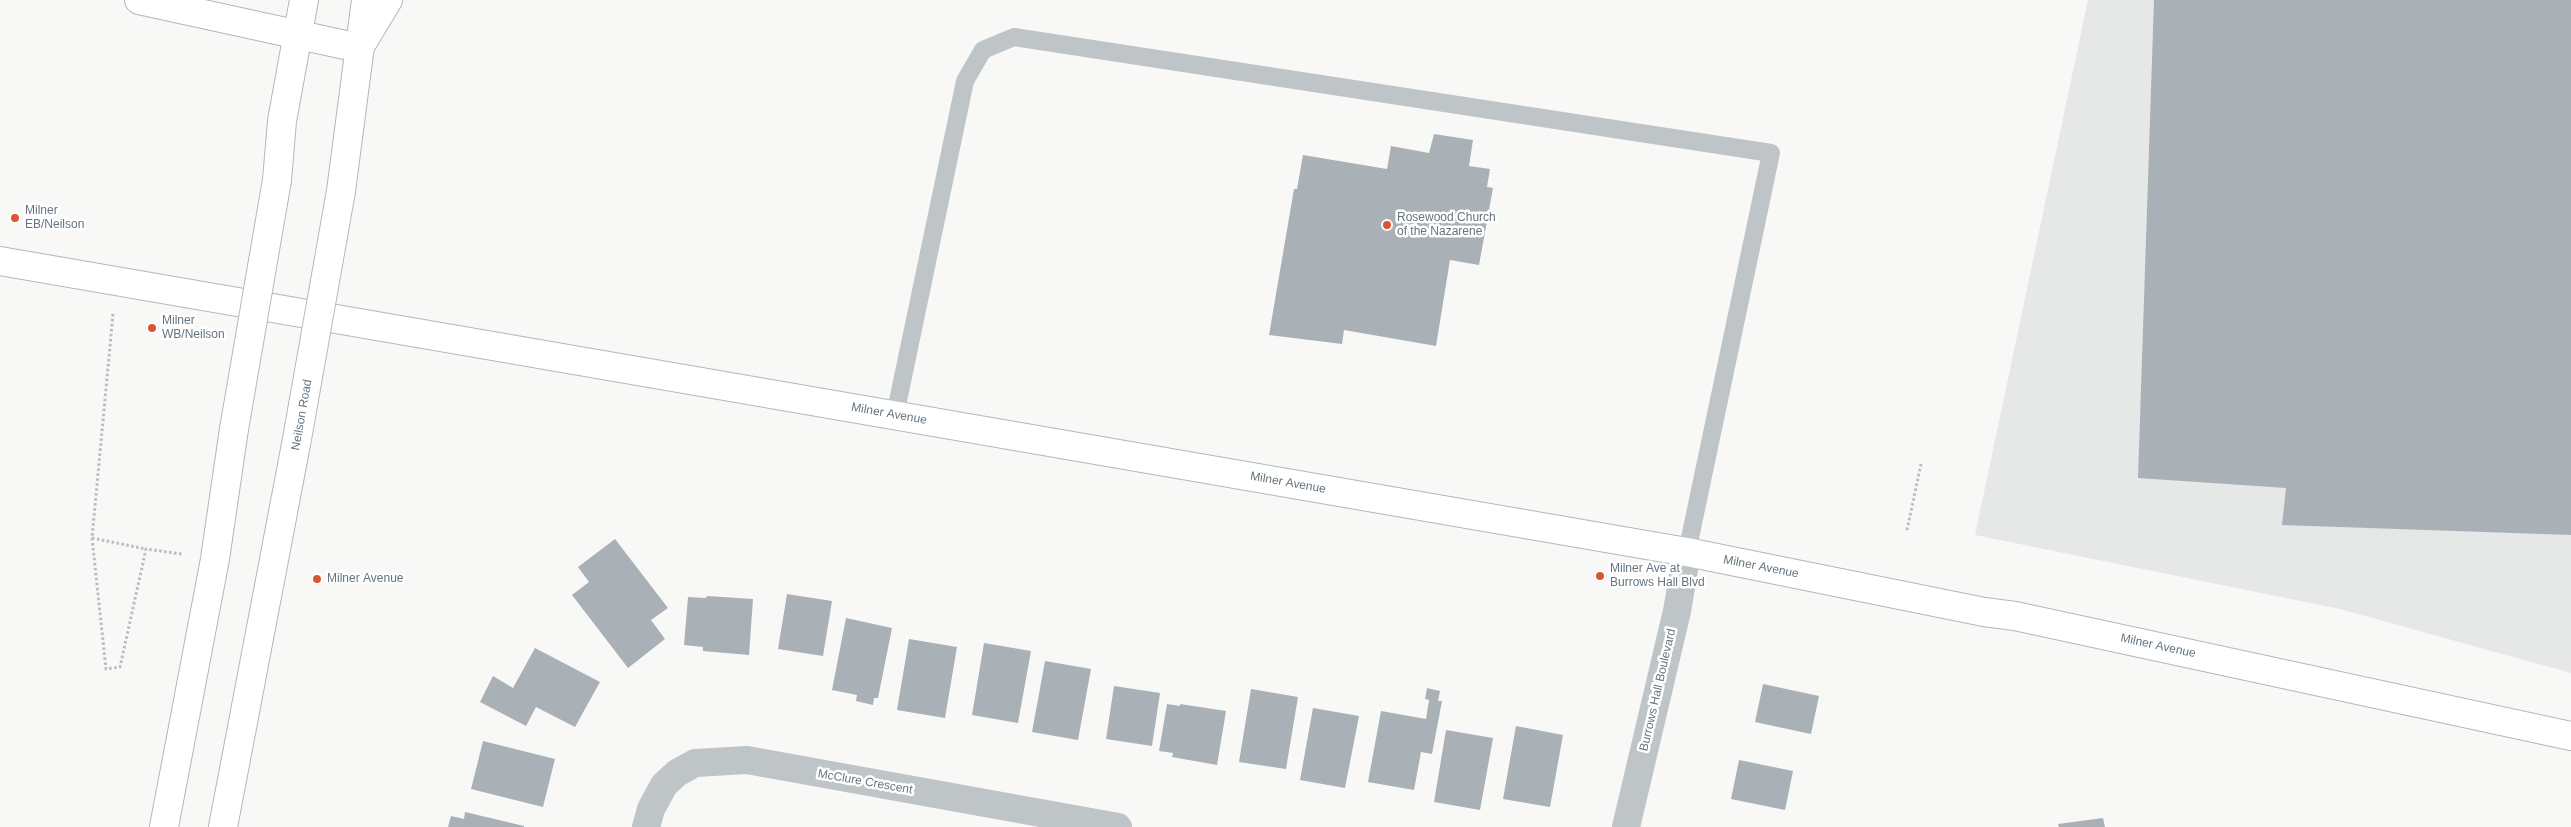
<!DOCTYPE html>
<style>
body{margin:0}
canvas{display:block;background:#f8f8f6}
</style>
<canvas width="2571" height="827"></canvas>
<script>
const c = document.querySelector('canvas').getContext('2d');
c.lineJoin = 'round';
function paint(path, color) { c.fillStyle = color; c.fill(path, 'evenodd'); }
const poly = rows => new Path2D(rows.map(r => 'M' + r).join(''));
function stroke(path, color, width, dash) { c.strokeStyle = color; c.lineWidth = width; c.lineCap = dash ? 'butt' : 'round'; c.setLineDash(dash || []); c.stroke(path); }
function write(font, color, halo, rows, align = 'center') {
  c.font = font + ' Arial,sans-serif'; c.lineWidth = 5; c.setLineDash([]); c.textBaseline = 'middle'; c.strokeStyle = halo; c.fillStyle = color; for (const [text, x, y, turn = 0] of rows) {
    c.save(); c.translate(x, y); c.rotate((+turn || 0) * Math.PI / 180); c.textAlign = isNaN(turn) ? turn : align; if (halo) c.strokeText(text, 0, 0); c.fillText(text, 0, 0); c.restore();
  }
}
paint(poly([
 [2088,0,2571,0,2571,673,2340,609,1975,535]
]), '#e6e7e7');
paint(poly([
 [2154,0,2571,0,2571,535,2282,525,2286,488,2138,478],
 [1434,134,1473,140,1469,166,1490,169,1487,187,1493,188,1479,265,1450,260,1436,346,1344,330,1342,344,1269,335,1294,189,1297,189,1303,155,1387,169,1391,146,1429,153],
 [615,539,668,608,651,620,665,639,628,668,572,595,589,582,578,567],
 [787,594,832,601,823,656,778,649],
 [707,596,753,599,749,655,703,651,703,647,684,645,688,597,706,598],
 [846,618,892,628,878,698,874,698,873,705,856,701,857,695,832,690],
 [909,639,957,647,945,718,897,710],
 [984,643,1031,651,1018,723,972,715],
 [535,648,600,682,575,727,536,707,526,726,480,702,493,676,513,688],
 [1045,661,1091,669,1078,740,1032,732],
 [1763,684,1819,696,1811,734,1755,722],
 [1114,686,1160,693,1152,746,1106,739],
 [1427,688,1440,691,1438,701,1442,701,1432,754,1421,752,1414,790,1368,782,1381,711,1426,719,1429,700,1425,699],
 [1251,689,1298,697,1286,769,1239,762],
 [1167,704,1180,706,1180,704,1226,711,1217,765,1172,757,1173,753,1159,751],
 [1313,708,1359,716,1345,788,1300,780],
 [1516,726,1563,735,1550,807,1503,799],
 [1446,730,1493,738,1480,810,1434,802],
 [483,741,555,759,543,807,471,789],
 [1739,760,1793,771,1785,810,1731,799],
 [465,812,524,826,524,827,448,827,451,816,464,819],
 [2103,818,2105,827,2059,827,2058,824]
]), '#a9b1b6');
const secondary = poly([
 [277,180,282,121,304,0],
 [341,191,366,0],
 [0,261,1687,552,1984,612,2015,616,2571,736],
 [164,827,215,559,234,429],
 [223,827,297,439]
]);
const motorway = poly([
 [139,0,359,48,388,0]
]);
stroke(secondary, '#b2b8bc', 30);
stroke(motorway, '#b3b7ba', 30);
stroke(poly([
 [113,314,92,538,106,669,120,667,146,549,182,554],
 [1907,530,1921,464],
 [92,538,146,549]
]), '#babdbf', 3, [2.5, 2.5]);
stroke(poly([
 [895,415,965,81,983,50,1014,37,1771,153,1687,552]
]), '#bfc4c7', 18);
stroke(poly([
 [646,827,651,809,664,785,677,773,695,763,747,760,1118,827]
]), '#bfc4c7', 28);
stroke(poly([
 [1626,827,1677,611,1687,552]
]), '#bfc4c7', 28);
stroke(secondary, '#fff', 28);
stroke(motorway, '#fff', 28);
const secondaryBridge = poly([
 [234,429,277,180],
 [297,439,341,191]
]);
stroke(secondaryBridge, '#b2b8bc', 30, []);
stroke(secondaryBridge, '#fff', 28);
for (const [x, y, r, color] of [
 [15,218,5,"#d95635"],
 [1387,225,5,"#d95635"],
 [152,328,5,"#d95635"],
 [1600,576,5,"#d95635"],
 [317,579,5,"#d95635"]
]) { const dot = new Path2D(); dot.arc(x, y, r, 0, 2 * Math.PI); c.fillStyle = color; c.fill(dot); stroke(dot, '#fff', 2); }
write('12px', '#65747f', '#fff', [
 ["Milner",25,211],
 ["EB/Neilson",25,225],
 ["Rosewood Church",1397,218],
 ["of the Nazarene",1397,232],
 ["Milner",162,321],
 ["WB/Neilson",162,335],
 ["Milner Ave at",1610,569],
 ["Burrows Hall Blvd",1610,583],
 ["Milner Avenue",327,579]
], 'left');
write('12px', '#65747f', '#fff', [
 ["Milner Avenue",889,414,10],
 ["Neilson Road",302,415,-80],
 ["Milner Avenue",1288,483,10],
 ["Milner Avenue",1761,567,11],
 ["Milner Avenue",2158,646,12],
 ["Burrows Hall Boulevard",1658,690,-77],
 ["McClure Crescent",865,782,10]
]);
</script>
